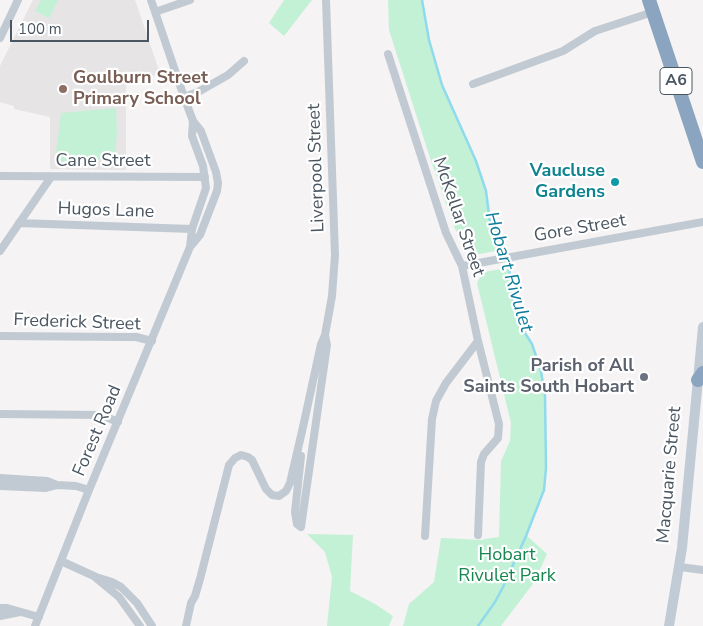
<!DOCTYPE html>
<style>
body{margin:0}
#map{position:relative;width:703px;height:626px;overflow:hidden;background:#f5f3f3;font-family:"Nunito Sans",sans-serif}
canvas{display:block}
.scale{position:absolute;left:10px;top:20px;width:139px;height:22px;box-sizing:border-box;border:2px solid #4a5661;border-top:0;padding-left:6px;font-size:15px;line-height:18px;white-space:nowrap;color:#4a5661;-webkit-text-stroke:4px #fff;paint-order:stroke}
</style>
<div id="map">
<canvas width="703" height="626"></canvas>
<div class="scale">100 m</div>
</div>
<script>
const c = document.querySelector('canvas').getContext('2d');
c.lineJoin = 'round';
function paint(path, color) { c.fillStyle = color; c.fill(path, 'evenodd'); }
const poly = rows => new Path2D(rows.map(r => 'M' + r).join(''));
function stroke(path, color, width, dash) { c.strokeStyle = color; c.lineWidth = width; c.lineCap = dash ? 'butt' : 'round'; c.setLineDash(dash || []); c.stroke(path); }
function write(font, color, halo, rows, align = 'center') {
  c.font = font + ' "Nunito Sans",sans-serif'; c.lineWidth = 4.5; c.setLineDash([]); c.textBaseline = 'middle'; c.strokeStyle = halo; c.fillStyle = color; for (const [text, x, y, turn = 0] of rows) {
    c.save(); c.translate(x, y); c.rotate((+turn || 0) * Math.PI / 180); c.textAlign = isNaN(turn) ? turn : align; if (halo) c.strokeText(text, 0, 0); c.fillText(text, 0, 0); c.restore();
  }
}
paint(poly([
 [33,0,135,0,161,76,126,74,126,170,50,169,50,117,14,109,14,106,0,102,0,66]
]), '#e6e4e5');
paint(poly([
 [41,0,58,0,49,18,35,11],
 [284,0,312,0,284,36,269,23],
 [388,0,422,0,429,41,442,85,476,161,485,191,490,222,501,236,505,249,475,255,470,250,455,229,430,158,389,30],
 [116,108,117,132,115,156,110,159,55,162,61,113],
 [509,268,514,306,523,330,532,344,541,371,545,396,546,468,544,490,526,535,547,554,535,581,501,626,403,626,409,604,434,582,441,538,483,540,484,539,499,537,501,461,510,441,511,423,477,283,483,272],
 [307,534,353,535,350,591,375,604,393,616,389,626,327,626,332,577,325,552]
]), '#c3f1d5');
stroke(poly([
 [422,0,429,40,442,85,476,161,486,191,490,222,501,236,509,268,514,306,523,330,532,344,541,371,545,396,546,468,544,490,526,536,503,587,495,602,478,626]
]), '#90daee', 2.5);
stroke(poly([
 [155,12,190,0],
 [0,38,18,0],
 [388,54,446,233,462,266,478,341,499,424,498,438,484,454,481,462,478,535],
 [473,84,563,51,595,31,653,12],
 [184,97,198,92,228,75,244,61],
 [0,176,205,177],
 [19,223,192,229],
 [190,247,192,229,206,188,203,166,192,136,193,121],
 [0,251,51,177],
 [462,266,703,222],
 [0,336,123,337,136,337,152,341],
 [0,414,101,415,118,422],
 [301,456,295,512,297,524,301,527],
 [0,478,47,481,57,485,76,486,89,490],
 [0,486,46,488,57,485],
 [301,527,327,345,325,335],
 [425,536,432,419,436,401,446,383,478,341],
 [61,561,96,577,112,582,121,587,137,603,152,626],
 [680,567,703,570],
 [96,578,119,597,140,626],
 [0,608,7,608,39,617],
 [0,616,20,612],
 [35,626,89,490,190,247,200,235,217,191,218,183,216,172,201,131,193,121,184,97,151,0],
 [186,626,191,603,195,596,200,579,229,465,235,458,241,455,248,457,252,460,266,489,272,495,279,496,286,491,290,483,303,427,321,344,325,335,332,296,335,255,326,0]
]), '#c1cad2', 8);
stroke(poly([
 [669,626,682,548,703,327]
]), '#c1cbd6', 10);
stroke(poly([
 [649,0,703,162],
 [698,380,703,373]
]), '#8ba5c1', 14);
for (const [x, y, r, color] of [
 [63,89,5,"#8d6e63"],
 [615,182,5,"#0f9aa8"],
 [644,377,5,"#6b7280"]
]) { const dot = new Path2D(); dot.arc(x, y, r, 0, 2 * Math.PI); c.fillStyle = color; c.fill(dot); stroke(dot, '#fff', 2); }
for (const [x, y, w] of [
 [676,81,32]
]) { const box = new Path2D(); box.roundRect(x - w / 2, y - 13.5, w, 27, 4); c.fillStyle = '#fff'; c.fill(box); stroke(box, '#4a5661', 1); }
write('bold 16px', '#4a5661', null, [
 ["A6",676,81]
]);
write('bold 18px', '#785e54', '#fff', [
 ["Goulburn Street",73,79],
 ["Primary School",73,100]
], 'left');
write('18px', '#4a5661', '#fff', [
 ["Cane Street",103,162],
 ["Liverpool Street",317,168,-92],
 ["Hugos Lane",106,211,2],
 ["McKellar Street",458,217,71],
 ["Gore Street",580,229,-10],
 ["Frederick Street",77,323,2],
 ["Forest Road",98,431,-67],
 ["Macquarie Street",670,475,-85]
]);
write('bold 18px', '#0d838f', '#fff', [
 ["Vaucluse",605,172],
 ["Gardens",605,193]
], 'right');
write('bold 18px', '#5b616d', '#fff', [
 ["Parish of All",634,367],
 ["Saints South Hobart",634,388]
], 'right');
write('18px', '#17864f', '#fff', [
 ["Hobart",507,556],
 ["Rivulet Park",507,577]
]);
write('italic 19px', '#0c7c9b', '#fff', [
 ["Hobart Rivulet",508,272,73]
]);
</script>
